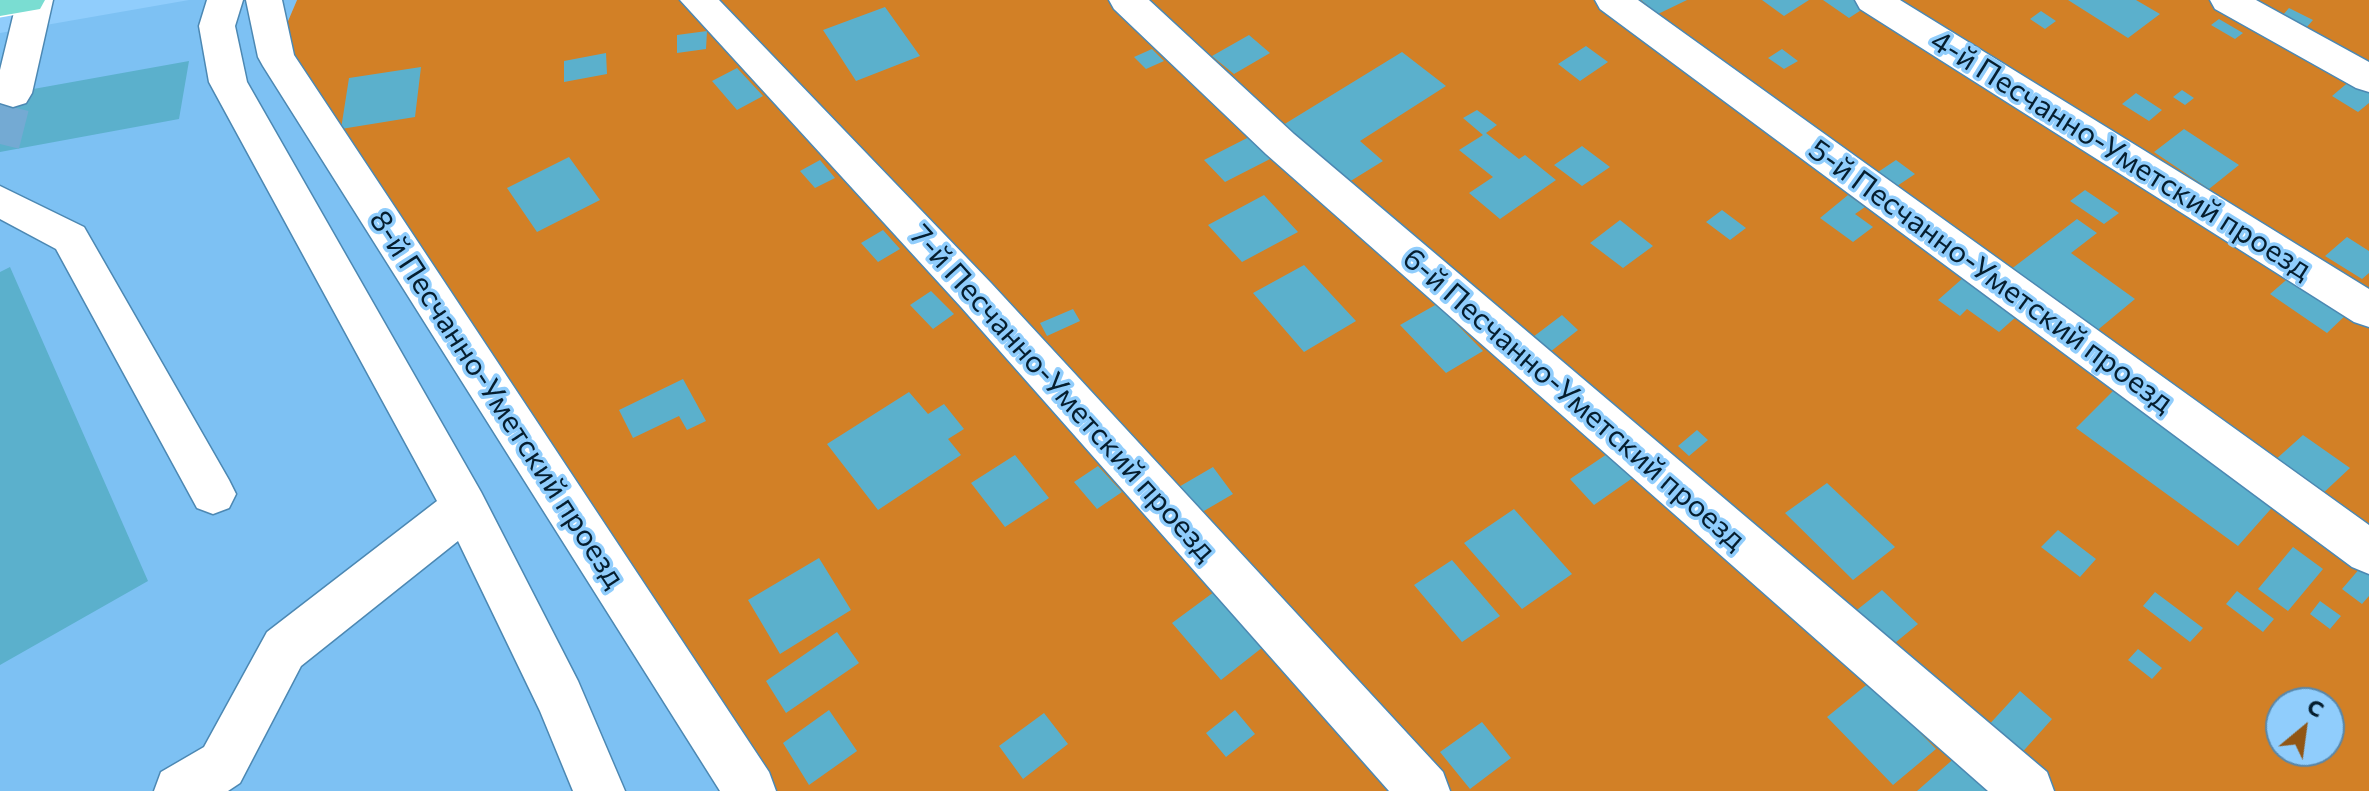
<!DOCTYPE html>
<meta charset="utf-8">
<style>
body{margin:0}
#map{position:relative;width:2369px;height:791px;overflow:hidden;background:#90cdfc;font-family:Commissioner,sans-serif}
canvas{display:block}
.north{position:absolute;left:2265px;top:687px;width:80px;height:80px;box-sizing:border-box;background:#90cdfc;border:2px solid #5887aa;border-radius:50%;rotate:29deg;font-size:22px;font-weight:700;line-height:32px;text-align:center;color:#051e2f}
.north::after{content:'';display:block;margin:auto;width:28px;height:36px;background:#915615;clip-path:polygon(50% 0,100% 100%,50% 72%,0 100%)}
</style>
<div id="map">
<canvas width="2369" height="791"></canvas>
<div class="north">С</div>
</div>
<script>
const c = document.querySelector('canvas').getContext('2d');
c.lineJoin = 'round';
function paint(path, color) { c.fillStyle = color; c.fill(path, 'evenodd'); }
const poly = rows => new Path2D(rows.map(r => 'M' + r).join(''));
function stroke(path, color, width, dash) { c.strokeStyle = color; c.lineWidth = width; c.lineCap = dash ? 'butt' : 'round'; c.setLineDash(dash || []); c.stroke(path); }
function write(font, color, halo, rows, align = 'center') {
  c.font = font + ' Commissioner,sans-serif'; c.lineWidth = 7; c.setLineDash([]); c.textBaseline = 'middle'; c.strokeStyle = halo; c.fillStyle = color; for (const [text, x, y, turn = 0] of rows) {
    c.save(); c.translate(x, y); c.rotate((+turn || 0) * Math.PI / 180); c.textAlign = isNaN(turn) ? turn : align; if (halo) c.strokeText(text, 0, 0); c.fillText(text, 0, 0); c.restore();
  }
}
paint(poly([
 [189,0,297,0,268,68,726,791,0,791,0,33]
]), '#7dc1f3');
paint(poly([
 [297,0,2369,0,2369,791,726,791,268,68],
 [2281,703,2329,703,2329,751,2281,751]
]), '#d28026');
paint(poly([
 [1641,0,1687,0,1658,14],
 [1762,0,1809,0,1784,16],
 [1823,0,1862,0,1869,5,1849,18],
 [2068,0,2136,0,2160,14,2128,38],
 [885,7,920,56,856,81,823,30],
 [2289,8,2313,20,2306,28,2282,16],
 [2041,11,2056,21,2045,29,2030,19],
 [2219,19,2243,33,2235,39,2211,25],
 [707,31,706,49,677,53,677,35],
 [1249,35,1270,53,1234,74,1212,56],
 [1586,46,1608,62,1580,81,1558,64],
 [1152,49,1164,61,1146,69,1134,57],
 [1782,49,1798,61,1784,69,1768,58],
 [1402,52,1446,86,1360,141,1383,161,1349,182,1283,125],
 [606,53,607,74,564,82,564,61],
 [189,61,179,119,0,152,0,95],
 [421,67,415,117,341,129,349,78],
 [737,68,763,96,737,110,712,81],
 [2351,80,2369,91,2369,103,2358,112,2332,96],
 [2182,90,2194,98,2185,105,2173,97],
 [2136,93,2162,110,2149,121,2122,104],
 [1477,110,1497,125,1486,133,1519,159,1525,155,1556,180,1500,219,1469,193,1493,177,1459,150,1483,135,1463,118],
 [2184,129,2239,165,2209,189,2154,152],
 [1251,136,1272,158,1225,182,1204,160],
 [1582,146,1610,167,1582,186,1554,165],
 [569,157,600,200,537,232,507,188],
 [820,160,835,178,815,188,800,171],
 [1896,160,1915,174,1894,188,1875,174],
 [2085,190,2119,213,2104,224,2070,201],
 [1264,195,1298,232,1242,262,1208,225],
 [1848,195,1865,207,1855,214,1873,227,1853,242,1820,218],
 [1722,210,1746,228,1730,240,1706,222],
 [2077,219,2097,233,2071,253,2135,299,2094,333,2010,270],
 [1620,220,1653,246,1623,268,1590,243],
 [883,230,900,249,878,262,861,243],
 [2347,237,2369,251,2369,273,2362,279,2325,256],
 [1304,265,1356,321,1304,352,1253,293],
 [10,267,148,581,0,665,0,272],
 [2292,275,2348,313,2327,333,2270,294],
 [1963,278,2017,316,1999,332,1967,309,1960,316,1938,300],
 [931,291,954,314,933,329,910,305],
 [1437,304,1483,351,1446,373,1400,325],
 [1073,309,1080,321,1047,336,1040,323],
 [1562,315,1578,330,1550,352,1533,337],
 [683,379,706,421,687,430,679,416,633,438,619,410],
 [2116,388,2277,502,2238,546,2076,428],
 [909,392,928,414,944,404,964,429,948,439,961,455,878,510,827,444],
 [1697,430,1708,440,1689,456,1678,446],
 [2303,435,2350,468,2320,496,2274,461],
 [1610,452,1634,477,1594,505,1570,479],
 [1015,455,1049,498,1005,527,971,483],
 [1098,466,1122,492,1097,509,1074,482],
 [1213,467,1233,494,1197,515,1177,488],
 [1827,483,1895,547,1853,580,1785,513],
 [1514,509,1572,574,1522,609,1464,543],
 [2058,530,2096,559,2080,577,2041,547],
 [2293,547,2323,569,2288,611,2258,589],
 [819,558,851,610,780,654,748,600],
 [1452,560,1500,616,1462,642,1414,585],
 [2361,567,2369,573,2369,596,2362,604,2342,589],
 [1882,590,1918,624,1884,652,1848,617],
 [2237,591,2274,619,2263,632,2226,604],
 [1214,592,1263,647,1221,680,1172,623],
 [2155,592,2203,628,2190,642,2143,606],
 [2320,601,2341,616,2330,629,2310,614],
 [837,632,859,663,786,713,766,681],
 [2138,649,2162,668,2152,679,2128,660],
 [1870,682,1936,749,1893,785,1827,717],
 [2020,691,2052,719,2018,757,1985,729],
 [829,710,857,751,809,785,783,743],
 [1235,710,1255,734,1226,757,1206,733],
 [1044,713,1068,744,1023,779,999,746],
 [1482,722,1511,758,1470,789,1440,752],
 [1958,755,1991,788,1988,791,1917,791]
]), '#5bb0cc');
stroke(poly([
 [0,144,13,93]
]), '#74aad3', 39, [39, 20]);
const minor = poly([
 [17,0,53,0,32,93,26,103,13,107,0,103,0,70,17,0],
 [207,0,243,0,235,26,247,82,481,492,578,681,625,791,573,791,540,711,458,541,301,666,240,783,228,791,154,791,161,772,204,747,267,632,437,501,209,82,199,26,207,0],
 [246,0,282,0,294,55,769,772,776,791,720,791,263,66,258,57,246,0],
 [680,0,719,0,991,283,1443,772,1450,791,1389,791,961,307,680,0],
 [1109,0,1149,0,1294,134,2047,772,2054,791,1988,791,1266,154,1114,9,1109,0],
 [1595,0,1638,0,2369,525,2369,574,2352,567,1600,9,1595,0],
 [1855,0,1900,0,2369,289,2369,327,2354,322,1860,9,1855,0],
 [2210,0,2256,0,2369,62,2369,92,2356,88,2215,9,2210,0],
 [0,186,84,227,229,480,236,494,229,508,213,514,197,508,56,249,0,219,0,186]
]);
const major = poly([
 [0,0,45,0,40,9,0,16,0,0]
]);
stroke(minor, '#4c88b3', 3);
stroke(major, '#fff', 3);
paint(minor, '#fff');
paint(major, '#7addd2');
write('30px', '#051e2f', '#90cdfc', [
 ["4-й Песчанно-Уметский проезд",2121,155,32],
 ["5-й Песчанно-Уметский проезд",1991,276,36],
 ["7-й Песчанно-Уметский проезд",1063,393,48],
 ["8-й Песчанно-Уметский проезд",497,399,57],
 ["6-й Песчанно-Уметский проезд",1574,399,41]
]);
</script>
